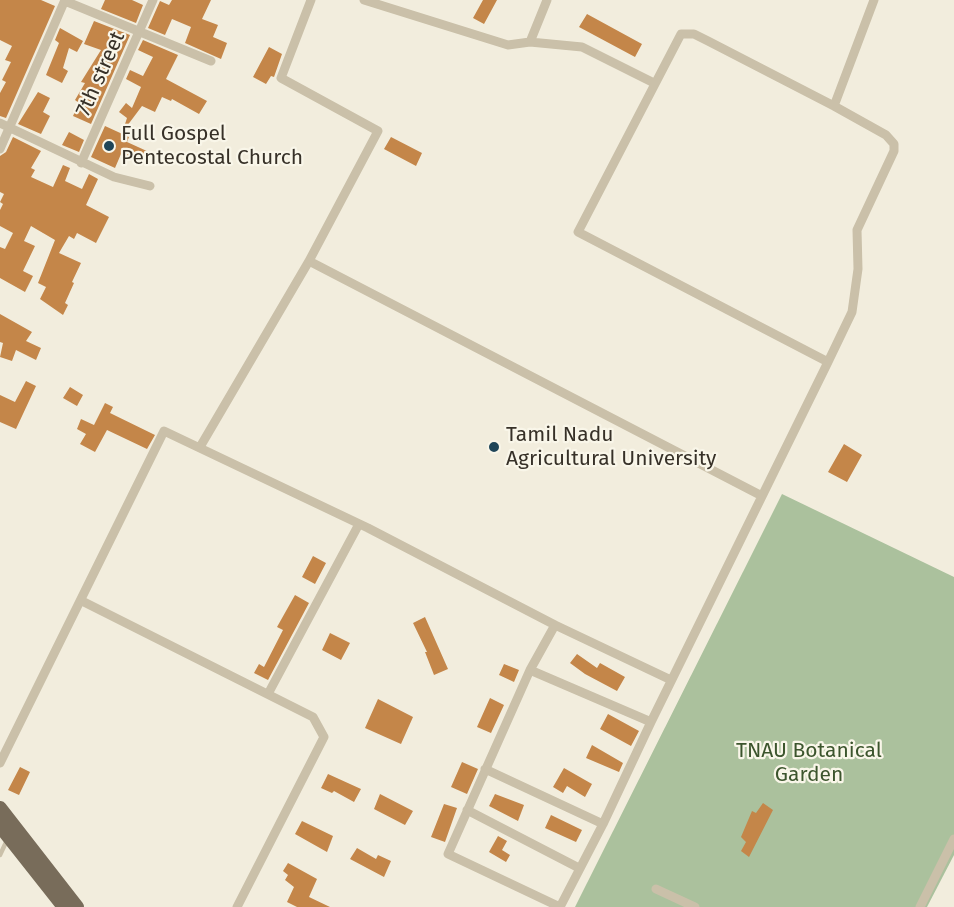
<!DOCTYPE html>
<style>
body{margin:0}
canvas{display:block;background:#f2eddd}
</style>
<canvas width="954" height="907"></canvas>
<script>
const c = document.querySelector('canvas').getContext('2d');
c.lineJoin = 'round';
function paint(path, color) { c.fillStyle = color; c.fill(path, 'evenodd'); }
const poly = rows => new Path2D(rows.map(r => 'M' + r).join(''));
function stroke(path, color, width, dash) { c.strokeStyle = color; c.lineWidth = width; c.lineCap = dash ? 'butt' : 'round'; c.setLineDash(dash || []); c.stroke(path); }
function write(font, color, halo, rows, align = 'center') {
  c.font = font + ' "Fira Sans",sans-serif'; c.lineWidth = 4.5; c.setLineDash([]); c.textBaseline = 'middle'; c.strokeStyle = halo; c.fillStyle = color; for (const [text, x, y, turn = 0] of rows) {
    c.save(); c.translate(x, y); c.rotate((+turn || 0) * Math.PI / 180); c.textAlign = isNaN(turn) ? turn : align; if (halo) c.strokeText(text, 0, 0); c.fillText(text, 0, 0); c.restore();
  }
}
paint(poly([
 [782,494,954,577,954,855,927,907,575,907]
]), '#abc19d');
paint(poly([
 [0,0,41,0,55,6,6,118,0,116,0,93,6,82,2,80,11,62,5,60,12,46,0,40],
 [105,0,132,0,143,5,136,23,101,9],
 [172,0,211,0,202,19,218,25,213,37,227,43,221,59,185,43,191,27,172,19,165,35,148,28,160,1,169,5],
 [483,0,497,0,484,24,473,18],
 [587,14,642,44,635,57,579,27],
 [94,21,130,35,91,124,73,116,79,103,75,100,85,83,81,82,101,50,84,44],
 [60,28,83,41,77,52,69,48,63,68,68,71,62,83,46,75,59,43,55,40],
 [143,40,178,55,166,79,207,101,199,114,172,99,171,101,162,97,155,112,142,106,127,126,125,124,127,118,119,112,126,103,132,108,141,87,126,79,130,70,143,76,153,57,138,50],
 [269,47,282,54,274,77,271,76,266,84,253,77],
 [38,92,50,98,43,112,50,116,41,134,18,124],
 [105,126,129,137,127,142,149,152,143,165,121,154,115,168,91,157],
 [69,132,84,140,79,152,62,145],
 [13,137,41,151,31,168,35,170,31,177,53,187,63,165,70,168,65,181,82,189,89,174,98,179,86,205,109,217,96,243,77,233,74,239,69,236,59,253,81,263,72,282,74,283,65,303,68,305,63,315,40,299,46,287,38,283,55,240,31,226,24,241,35,246,23,271,33,276,25,292,0,278,0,247,5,249,13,233,0,226,0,210,3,204,0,202,4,194,0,192,0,156,6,152],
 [391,137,422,153,416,166,384,149],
 [0,314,32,332,26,341,41,348,36,360,16,350,12,361,0,357,3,343,0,342],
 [26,381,36,386,16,429,0,422,0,395,15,402],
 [70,387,83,395,77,406,63,398],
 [105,403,113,407,110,413,155,435,147,449,107,430,95,452,80,444,86,434,77,429,81,419,94,425],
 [844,444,862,455,847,482,828,472],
 [313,556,326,563,315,584,302,577],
 [295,595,309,603,268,680,254,673,259,664,264,667,283,630,277,627],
 [425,617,448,669,434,675,425,652,427,652,413,623],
 [330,633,350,643,341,660,322,650],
 [577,654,597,668,600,663,625,677,617,691,585,674,570,663],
 [504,664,519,670,514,682,499,675],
 [490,698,504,705,491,733,477,727],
 [378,699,413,717,401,744,365,728],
 [608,714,639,731,631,746,600,729],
 [592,745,623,763,619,772,586,758],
 [462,762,478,769,467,794,451,787],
 [20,767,30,772,19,795,8,790],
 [564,768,592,784,585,797,567,786,563,793,553,787],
 [328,774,361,789,354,802,334,791,332,793,321,788],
 [380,794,413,811,405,825,374,809],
 [495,794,524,805,518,821,489,806],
 [763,803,773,810,749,857,741,851,746,842,741,837,752,811,756,813],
 [444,804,457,808,445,842,431,837],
 [551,815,582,830,576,842,545,828],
 [302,821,333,836,327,852,295,834],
 [498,836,507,841,502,850,510,855,506,862,489,852],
 [357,848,376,859,378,855,391,861,384,877,350,859],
 [288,863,317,879,309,897,330,907,297,907,287,902,294,887,285,880,288,875,283,871]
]), '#c48649');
stroke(poly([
 [0,855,8,838]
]), '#cac0a9', 4.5);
stroke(poly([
 [364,0,508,45,530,42,582,47,654,83],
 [65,1,211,61],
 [530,42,547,0],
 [834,106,874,0],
 [0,123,114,177,150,186],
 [0,149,65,0],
 [81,163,153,0],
 [309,261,378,131,281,78,311,0],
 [200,447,309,261,762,496],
 [82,601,313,717,324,737,237,907],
 [555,625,530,670,448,854,560,907],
 [530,670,651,722],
 [268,694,359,524],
 [0,763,164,431,368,528,555,625,671,680],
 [485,769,603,824],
 [467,810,579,868],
 [656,889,695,907],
 [560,907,603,824,651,722,828,362,852,312,858,269,857,230,894,151,894,144,886,135,834,106,708,41,694,34,681,34,578,232,828,362],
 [920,907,954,839]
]), '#cac0a9', 9);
stroke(poly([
 [0,808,77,907],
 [0,826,64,907]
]), '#786c5a', 14);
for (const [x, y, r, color] of [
 [109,146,6,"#1f4558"],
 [494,447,6,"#1f4558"]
]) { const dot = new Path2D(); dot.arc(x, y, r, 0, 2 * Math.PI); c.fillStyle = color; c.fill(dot); stroke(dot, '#f9f6e9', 2); }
write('21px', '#373128', '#f9f6e9', [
 ["7th street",101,74,-66]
]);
write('21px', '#373128', '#f9f6e9', [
 ["Full Gospel",121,134],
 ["Pentecostal Church",121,158],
 ["Tamil Nadu",506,435],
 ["Agricultural University",506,459]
], 'left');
write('21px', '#3c552d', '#f9f6e9', [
 ["TNAU Botanical",809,751],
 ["Garden",809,775]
]);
</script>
